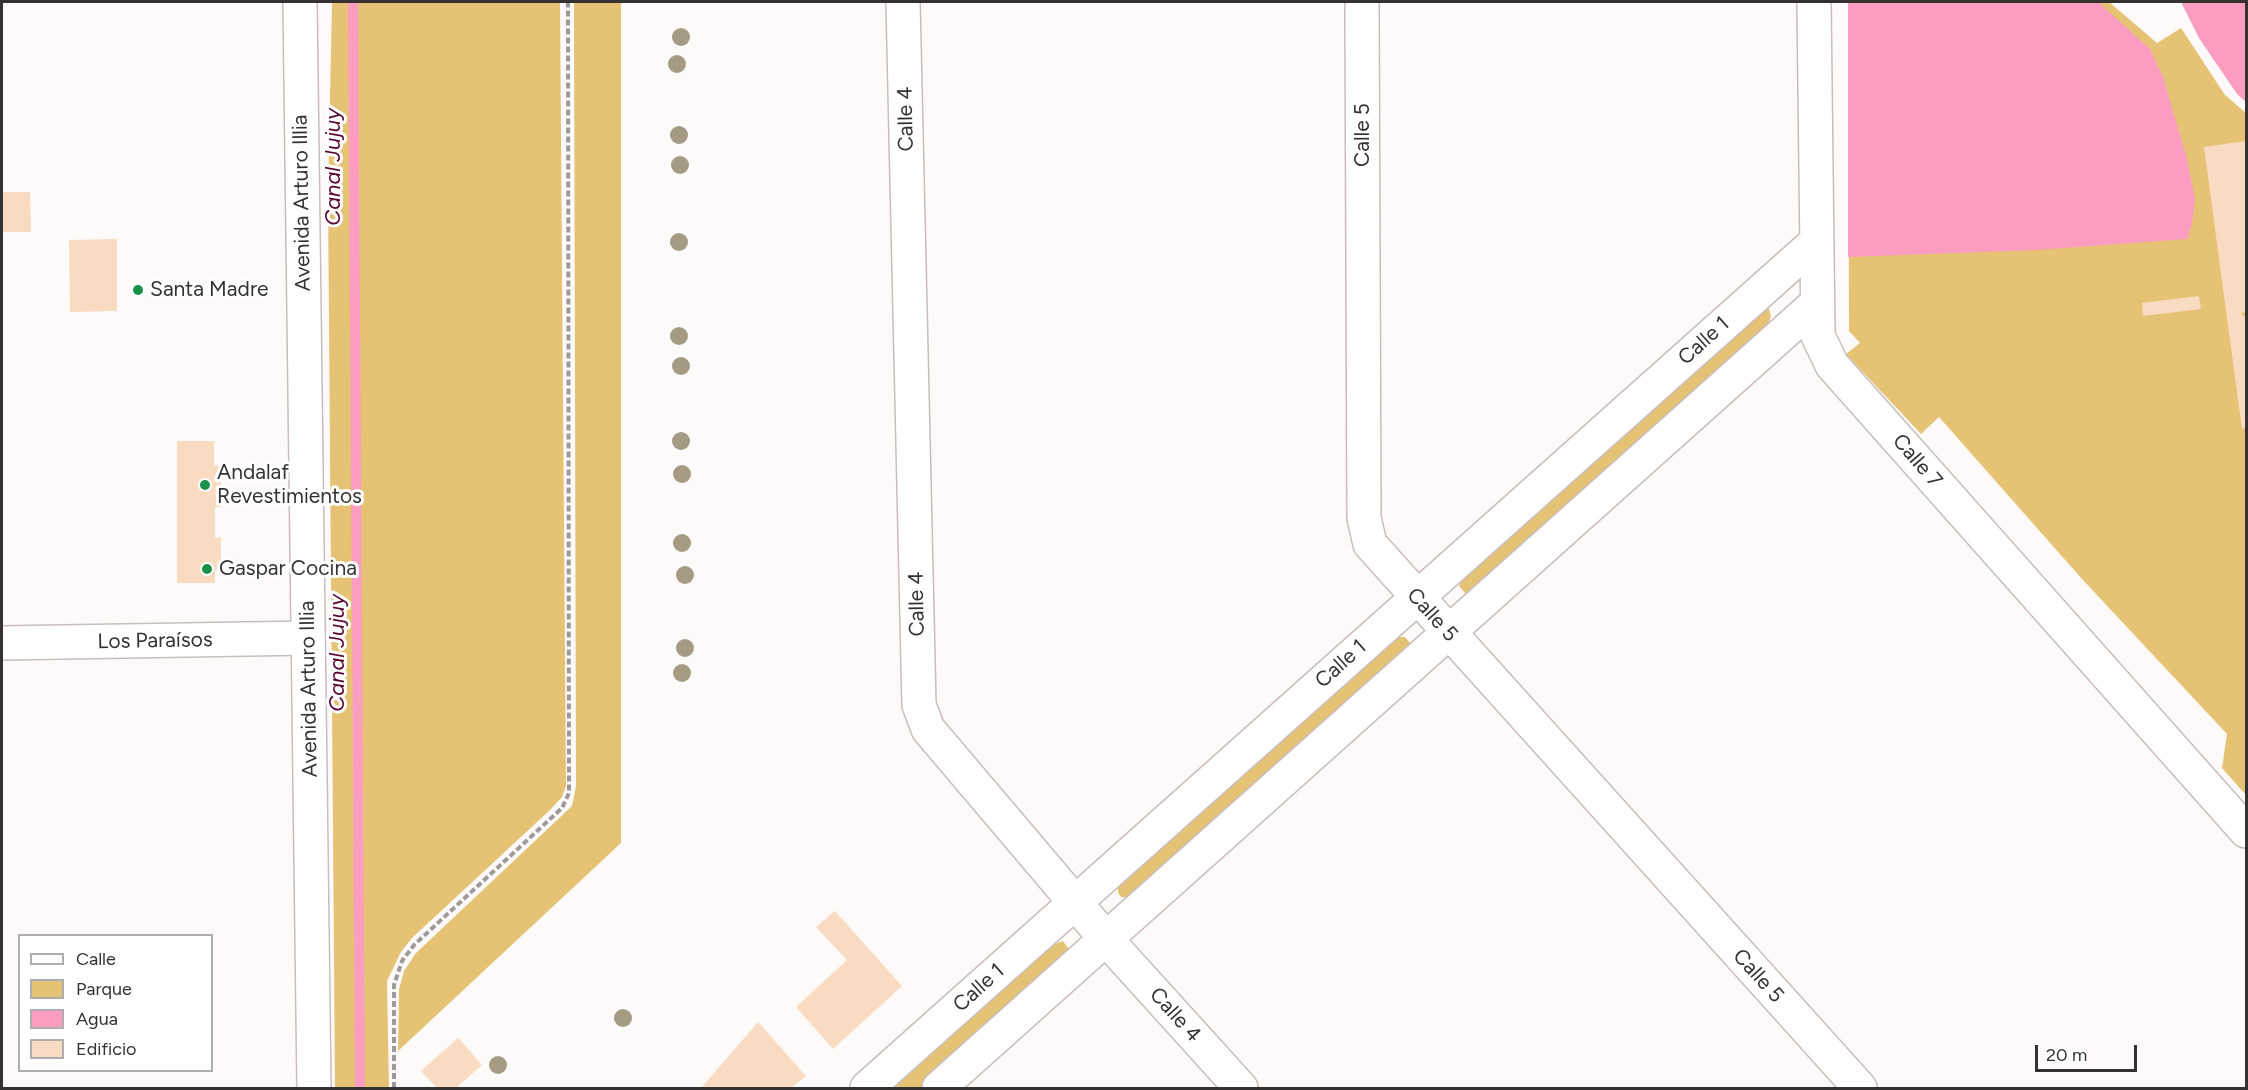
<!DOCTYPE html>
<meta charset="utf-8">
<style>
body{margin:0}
#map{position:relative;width:2248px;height:1090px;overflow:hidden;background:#fefaf9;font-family:Figtree,sans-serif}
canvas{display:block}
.frame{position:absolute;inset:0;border:3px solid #363231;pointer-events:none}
.legend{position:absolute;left:18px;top:934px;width:195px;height:138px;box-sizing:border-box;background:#fff;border:2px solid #afadad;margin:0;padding:8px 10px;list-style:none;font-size:18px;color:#363231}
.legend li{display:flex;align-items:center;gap:12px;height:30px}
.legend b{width:30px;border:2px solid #afadad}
.scale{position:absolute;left:2035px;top:1045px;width:102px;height:27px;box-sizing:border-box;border:3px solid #363231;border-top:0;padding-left:8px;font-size:18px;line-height:21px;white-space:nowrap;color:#363231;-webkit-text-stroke:4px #fff;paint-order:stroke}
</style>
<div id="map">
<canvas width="2248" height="1090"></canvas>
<div class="frame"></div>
<ul class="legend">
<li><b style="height:8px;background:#fff"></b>Calle</li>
<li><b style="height:16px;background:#e6c275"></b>Parque</li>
<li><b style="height:16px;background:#fb9dc0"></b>Agua</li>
<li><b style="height:16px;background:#f9dbc1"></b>Edificio</li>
</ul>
<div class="scale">20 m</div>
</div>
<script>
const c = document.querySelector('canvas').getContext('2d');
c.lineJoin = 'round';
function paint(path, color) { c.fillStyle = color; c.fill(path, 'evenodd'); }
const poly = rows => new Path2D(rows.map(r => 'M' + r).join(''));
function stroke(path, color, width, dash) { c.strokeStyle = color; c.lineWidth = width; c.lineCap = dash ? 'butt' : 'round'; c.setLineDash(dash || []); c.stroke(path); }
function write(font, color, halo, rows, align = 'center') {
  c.font = font + ' Figtree,sans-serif'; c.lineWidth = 6; c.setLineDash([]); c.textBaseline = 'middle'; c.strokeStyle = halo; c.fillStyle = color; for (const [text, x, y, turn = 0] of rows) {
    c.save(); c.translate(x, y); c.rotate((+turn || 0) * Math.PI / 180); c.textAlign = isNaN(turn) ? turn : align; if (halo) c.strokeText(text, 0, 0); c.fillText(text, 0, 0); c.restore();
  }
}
paint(poly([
 [332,2,560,2,566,786,562,797,550,810,412,938,401,952,387,981,389,1088,335,1088,328,196],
 [574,2,621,2,621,843,398,1051,399,989,404,971,416,953,572,806,576,786],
 [1848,2,2109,2,2157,43,2181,28,2225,95,2246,113,2246,795,2222,768,2227,734,2082,579,1939,417,1921,434,1846,354,1860,343,1849,331],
 [1768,306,1771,317,1767,326,1477,591,1466,594,1459,586,1463,578],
 [1396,637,1405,637,1410,643,1404,654,1130,897,1121,897,1118,893,1118,885],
 [1063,941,1069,949,1065,960,924,1088,894,1088,1052,945]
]), '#e6c275');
paint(poly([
 [1848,2,2098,2,2150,49,2163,77,2187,159,2195,199,2192,224,2187,239,2036,250,1848,257],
 [2181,2,2246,2,2246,102,2237,94,2199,38]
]), '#fb9dc0');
stroke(poly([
 [353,2,360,1088]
]), '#fb9dc0', 10);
paint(poly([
 [2246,141,2246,312,2240,313,2246,318,2246,428,2242,429,2204,147],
 [2,192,30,192,31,232,2,232],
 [117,239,117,311,70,312,69,240],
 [2199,296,2201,309,2143,316,2142,303],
 [177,441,214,441,214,466,221,466,221,507,215,507,215,538,221,537,221,570,215,570,215,583,177,583],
 [835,911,902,986,833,1049,796,1007,847,960,816,927],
 [758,1022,806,1076,791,1088,701,1088],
 [458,1038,482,1065,456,1088,437,1088,421,1071]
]), '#f9dbc1');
const minor = poly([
 [903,2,919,705,928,729,1106,939,1241,1088],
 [1362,2,1364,518,1370,544,1860,1088],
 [1814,2,1818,336,1832,365,2246,831],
 [2,643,308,638],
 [867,1088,1816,242],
 [939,1088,1817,303]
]);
const major = poly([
 [300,2,314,1088]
]);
stroke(minor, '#c8bebb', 36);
stroke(major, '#c8bebb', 36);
stroke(poly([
 [394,1088,394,985,402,961,414,945,562,808,569,793,568,2]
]), '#9e9a99', 4, [6, 3]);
stroke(minor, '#fff', 33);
stroke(major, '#fff', 33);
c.fillStyle = '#a59a84';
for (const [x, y] of [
 [681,37],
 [677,64],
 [679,135],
 [680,165],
 [679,242],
 [679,336],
 [681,366],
 [681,441],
 [682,474],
 [682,543],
 [685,575],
 [685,648],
 [682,673],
 [623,1018],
 [498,1065]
]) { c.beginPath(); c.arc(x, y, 9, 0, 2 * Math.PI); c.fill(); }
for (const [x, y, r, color] of [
 [138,290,6,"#1b904b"],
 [205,485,6,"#1b904b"],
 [207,569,6,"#1b904b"]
]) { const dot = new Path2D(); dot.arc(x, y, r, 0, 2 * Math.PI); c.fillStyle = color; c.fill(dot); stroke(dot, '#fff', 2); }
write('21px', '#363231', '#fff', [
 ["Calle 4",906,119,-91],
 ["Calle 5",1363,135,-90],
 ["Avenida Arturo Illia",302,203,-91],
 ["Calle 1",1704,341,-42],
 ["Calle 7",1917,461,49],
 ["Calle 4",917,604,-91],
 ["Calle 5",1432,615,48],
 ["Los Paraísos",155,641,-1],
 ["Calle 1",1341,664,-42],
 ["Avenida Arturo Illia",309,689,-91],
 ["Calle 5",1758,976,48],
 ["Calle 1",979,988,-42],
 ["Calle 4",1175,1015,48]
]);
write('21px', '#363231', '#fff', [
 ["Santa Madre",150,290],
 ["Andalaf",217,473],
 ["Revestimientos",217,497],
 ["Gaspar Cocina",219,569]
], 'left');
write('italic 22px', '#590531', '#fff', [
 ["Canal Jujuy",334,167,-90],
 ["Canal Jujuy",338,653,-90]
]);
</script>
